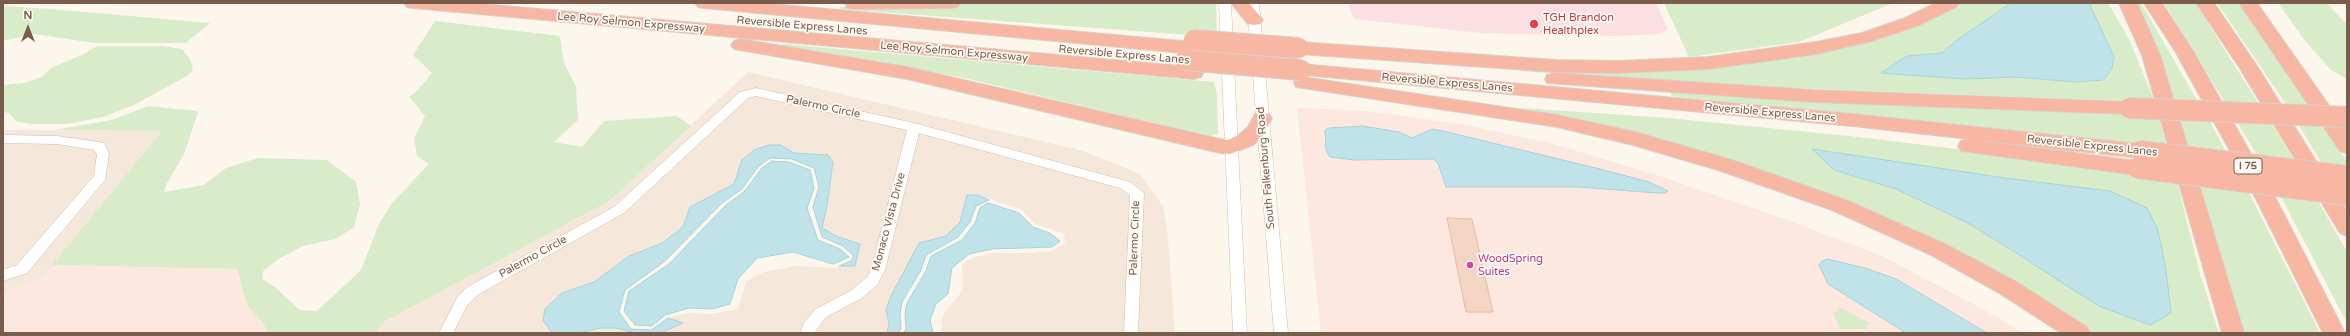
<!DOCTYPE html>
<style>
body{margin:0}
#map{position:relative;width:2350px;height:336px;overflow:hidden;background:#fdf6ec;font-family:"Varela Round",sans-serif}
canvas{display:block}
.frame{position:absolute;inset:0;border:4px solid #7a5c4d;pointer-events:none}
.north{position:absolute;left:8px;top:8px;width:40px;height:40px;-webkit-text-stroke:3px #fffaf3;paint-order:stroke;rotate:0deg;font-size:11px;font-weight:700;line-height:16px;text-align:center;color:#7a5c4d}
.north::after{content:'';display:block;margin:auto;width:14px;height:18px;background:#7a5c4d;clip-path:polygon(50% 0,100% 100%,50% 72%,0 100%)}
</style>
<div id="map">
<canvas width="2350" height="336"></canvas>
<div class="frame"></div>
<div class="north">N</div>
</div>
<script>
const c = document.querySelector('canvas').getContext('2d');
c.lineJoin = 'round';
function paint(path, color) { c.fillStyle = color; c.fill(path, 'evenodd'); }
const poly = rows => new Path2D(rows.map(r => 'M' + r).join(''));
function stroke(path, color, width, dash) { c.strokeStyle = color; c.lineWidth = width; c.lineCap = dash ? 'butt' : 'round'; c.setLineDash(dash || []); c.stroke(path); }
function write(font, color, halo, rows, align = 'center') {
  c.font = font + ' "Varela Round",sans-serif'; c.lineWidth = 3.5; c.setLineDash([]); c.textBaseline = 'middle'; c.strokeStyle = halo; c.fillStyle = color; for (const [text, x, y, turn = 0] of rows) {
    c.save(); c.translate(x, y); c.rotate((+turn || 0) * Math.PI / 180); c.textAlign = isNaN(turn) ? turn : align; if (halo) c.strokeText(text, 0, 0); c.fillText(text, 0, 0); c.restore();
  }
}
paint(poly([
 [748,72,1080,150,1140,174,1163,206,1167,227,1175,333,941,333,943,315,963,290,962,265,971,258,993,253,1030,253,1052,251,1065,243,1064,234,1036,224,1022,210,978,195,967,195,960,222,946,236,937,238,904,273,886,310,889,323,887,333,661,333,682,323,668,318,688,313,711,314,738,309,746,282,763,272,796,266,832,268,855,265,860,244,836,236,821,228,833,169,828,155,794,153,781,145,754,150,742,160,734,184,690,207,683,227,662,243,629,256,594,282,562,293,546,309,543,320,552,333,377,333,382,323,608,202],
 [3,130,162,131,43,277,3,294],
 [600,328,616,328,635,333,580,333]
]), '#f5e8da');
paint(poly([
 [1297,108,1368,111,1460,124,1550,143,1654,174,1785,219,1882,256,1998,317,2022,333,1321,333],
 [52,265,237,269,247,305,264,324,267,333,3,333,3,294,43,277]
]), '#fde8e0');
paint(poly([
 [1349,3,1656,3,1668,30,1659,34,1616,36,1481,33,1355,19,1350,11]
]), '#fbdfe3');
paint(poly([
 [991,3,1216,3,1217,37,839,9,840,7,884,7],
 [1664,3,1893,3,1799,42,1689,57],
 [1957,3,2011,3,1957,40,1942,53,1907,56,1882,73,1965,79,2015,77,2076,82,2104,81,2112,68,2114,57,2089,3,2108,3,2129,39,2155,102,1742,86,1519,71,1519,67,1794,55],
 [2132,3,2141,3,2210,122,2249,193,2320,333,2244,333],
 [2164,3,2195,3,2285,145,2325,213,2347,252,2347,323,2270,176],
 [2217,3,2239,3,2328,131,2347,162,2347,205,2286,104],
 [2278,3,2327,3,2347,25,2347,79,2331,70,2306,42],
 [3,6,50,9,210,23,186,43,95,43,34,34,3,41],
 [435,21,560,36,564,63,576,87,578,120,554,142,582,147,604,121,677,116,691,126,608,202,382,323,377,333,267,333,264,324,247,305,237,269,52,265,162,131,54,130,112,120,148,106,197,111,198,112,184,154,166,185,164,192,204,185,226,168,258,158,327,160,356,182,360,204,354,227,336,239,303,246,280,258,263,271,262,279,276,288,300,310,317,311,361,270,379,224,392,203,429,164,417,156,414,138,425,116,409,97,417,91,432,73,413,55],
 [783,44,1214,82,1217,96,1218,134,1209,136,960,77,781,46],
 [97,46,161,46,182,49,190,59,193,70,187,76,134,105,103,117,67,124,32,124,17,122,10,114,3,111,3,85,24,83,42,77,51,68,84,54],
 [1671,92,1986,109,2158,115,2167,147,1671,96],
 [1522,108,1668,118,1849,136,2024,157,2177,181,2200,274,2219,333,2091,333,2062,314,1904,226],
 [1834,170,2005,178,2110,191,2158,230,2166,270,2171,313,2030,263,1970,224,1896,189],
 [1839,307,1870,323,1866,326,1868,329,1840,329,1833,313,1837,311]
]), '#d8ecc9');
const water = poly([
 [2011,3,2089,3,2114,57,2112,68,2104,80,2076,82,2015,77,1965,79,1881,73,1907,56,1942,53,1957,40,2011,3],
 [1363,126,1399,132,1412,138,1432,129,1443,131,1600,169,1649,182,1668,191,1665,193,1657,193,1579,187,1446,187,1438,163,1433,159,1354,160,1330,157,1326,150,1325,130,1329,128,1363,126],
 [769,145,781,145,794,153,828,155,833,162,827,206,822,228,836,236,860,244,855,266,839,266,851,261,854,256,843,246,822,237,813,207,819,187,814,168,792,159,770,158,758,167,742,189,722,203,665,261,625,290,619,312,631,329,651,330,668,318,683,323,661,333,635,333,616,328,600,328,580,333,552,333,543,320,545,309,562,293,594,282,629,256,662,243,683,227,690,207,734,184,742,160,754,150,769,145],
 [1812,149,2005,178,2110,191,2147,208,2158,230,2166,270,2171,313,2150,325,2099,306,1970,224,1896,189,1834,170,1812,149],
 [772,161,789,162,810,170,814,188,807,208,818,240,840,249,849,257,833,264,793,252,757,258,738,279,730,304,712,309,689,308,665,315,652,326,635,325,624,311,629,291,669,264,726,205,745,191,762,168,772,161],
 [967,195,978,195,989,200,976,206,970,222,958,237,926,255,921,270,902,302,900,314,901,328,898,333,887,333,889,323,886,310,890,298,919,243,946,236,960,222,967,195],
 [988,203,1019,213,1033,227,1050,233,1060,241,1052,247,992,249,969,254,952,268,948,294,936,304,930,320,933,333,904,333,906,328,905,314,907,303,926,271,931,256,962,240,975,223,980,208,988,203],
 [1827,259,1865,268,1896,279,1987,333,1906,333,1828,284,1819,265,1822,261,1827,259]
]);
paint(water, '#bfe3e8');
stroke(water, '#a5d3da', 1);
const building = poly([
 [1447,218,1472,219,1493,312,1466,312,1447,218]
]);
paint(building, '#f3d5c3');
stroke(building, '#e6bba3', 1);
const minor = poly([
 [1219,3,1231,3,1247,333,1233,333,1219,3],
 [1247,3,1259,3,1288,333,1274,333,1247,3],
 [756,88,914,123,1130,182,1144,193,1138,333,1124,333,1130,195,1120,188,919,133,885,270,877,285,862,298,826,317,814,333,800,333,804,323,816,309,852,290,867,277,871,270,907,130,756,96,748,98,624,213,479,294,468,304,453,333,439,333,458,296,469,286,614,207,740,92,756,88],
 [3,135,57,136,99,142,104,143,109,154,105,180,27,273,3,281,3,270,17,265,94,176,97,154,94,150,57,144,3,143,3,135]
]);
const highway = poly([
 [404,3,471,3,1194,67,1201,69,1203,73,1201,77,1194,79,413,8,407,7,404,3],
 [695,3,761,3,1193,42,1199,44,1202,48,1199,52,1193,54,704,8,698,7,695,3],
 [845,3,960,3,957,7,951,8,853,9,847,8,845,3],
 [1231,3,1249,3,1263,20,1260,24,1254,25,1248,24,1231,3],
 [1936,3,1959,3,1956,7,1917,26,1872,41,1816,54,1708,69,1618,73,1556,72,1299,54,1293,52,1290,48,1293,44,1299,42,1556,60,1618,61,1708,57,1816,42,1862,33,1905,18,1936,3],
 [2119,3,2137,3,2160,55,2244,333,2222,333,2142,55,2119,3],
 [2144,3,2162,3,2193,51,2272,191,2345,333,2323,333,2252,191,2175,51,2144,3],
 [2196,3,2214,3,2257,66,2347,211,2347,236,2340,233,2239,67,2196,3],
 [2239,3,2257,3,2347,131,2347,153,2340,151,2239,3],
 [740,39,907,67,1220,139,1228,140,1239,135,1248,127,1255,114,1262,112,1269,114,1272,118,1263,135,1253,145,1230,154,1220,153,907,79,734,49,731,45,734,41,740,39],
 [1301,64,1852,114,2140,144,2147,146,2150,151,2147,156,2140,158,1852,126,1294,74,1292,70,1294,66,1301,64],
 [1554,73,1814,90,2129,102,2136,104,2139,108,2136,112,2129,114,1814,102,1547,83,1545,79,1547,75,1554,73],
 [1303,77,1557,115,1635,132,1732,160,1846,200,1945,244,2015,281,2087,327,2090,333,2061,333,1999,293,1929,254,1832,210,1718,170,1633,145,1557,127,1296,87,1294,83,1296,79,1303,77],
 [1968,139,2137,161,2144,163,2147,168,2144,173,2137,175,1961,151,1958,146,1961,141,1968,139]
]);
stroke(minor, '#d1beb0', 1);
stroke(highway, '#dad1cd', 2);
paint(minor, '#fff');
paint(highway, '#f7b7a3');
const highwayBridge = poly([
 [1194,40,1299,48],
 [1185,60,1301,70],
 [2129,108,2347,117],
 [2140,151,2347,176],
 [2137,168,2347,195]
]);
stroke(highwayBridge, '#dad1cd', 22, []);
stroke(highwayBridge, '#f7b7a3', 20);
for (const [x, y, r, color] of [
 [1534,24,5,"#e0444e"],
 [1470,265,4,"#d1479c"]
]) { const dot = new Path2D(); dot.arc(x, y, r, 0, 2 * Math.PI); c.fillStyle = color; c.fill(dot); stroke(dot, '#fffaf3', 1.5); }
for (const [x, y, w] of [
 [2248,166,28]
]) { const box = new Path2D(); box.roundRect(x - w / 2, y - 8, w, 16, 3); c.fillStyle = '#fffaf3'; c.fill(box); stroke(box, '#7a5c4d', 1); }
write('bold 10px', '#7a5c4d', null, [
 ["I 75",2248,166]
]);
write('11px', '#be3a42', '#fffaf3', [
 ["TGH Brandon",1543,18],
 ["Healthplex",1543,31]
], 'left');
write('11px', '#7a5c4d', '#fffaf3', [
 ["Lee Roy Selmon Expressway",631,23,5],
 ["Reversible Express Lanes",802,26,5],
 ["Lee Roy Selmon Expressway",954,52,5],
 ["Reversible Express Lanes",1124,55,5],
 ["Reversible Express Lanes",1447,83,5],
 ["Palermo Circle",823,107,12],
 ["Reversible Express Lanes",1770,113,5],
 ["Reversible Express Lanes",2092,146,6],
 ["South Falkenburg Road",1266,168,-95],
 ["Monaco Vista Drive",889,222,-75],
 ["Palermo Circle",1135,238,-88],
 ["Palermo Circle",533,257,-29]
]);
write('11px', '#b23c85', '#fffaf3', [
 ["WoodSpring",1478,259],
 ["Suites",1478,272]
], 'left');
</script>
